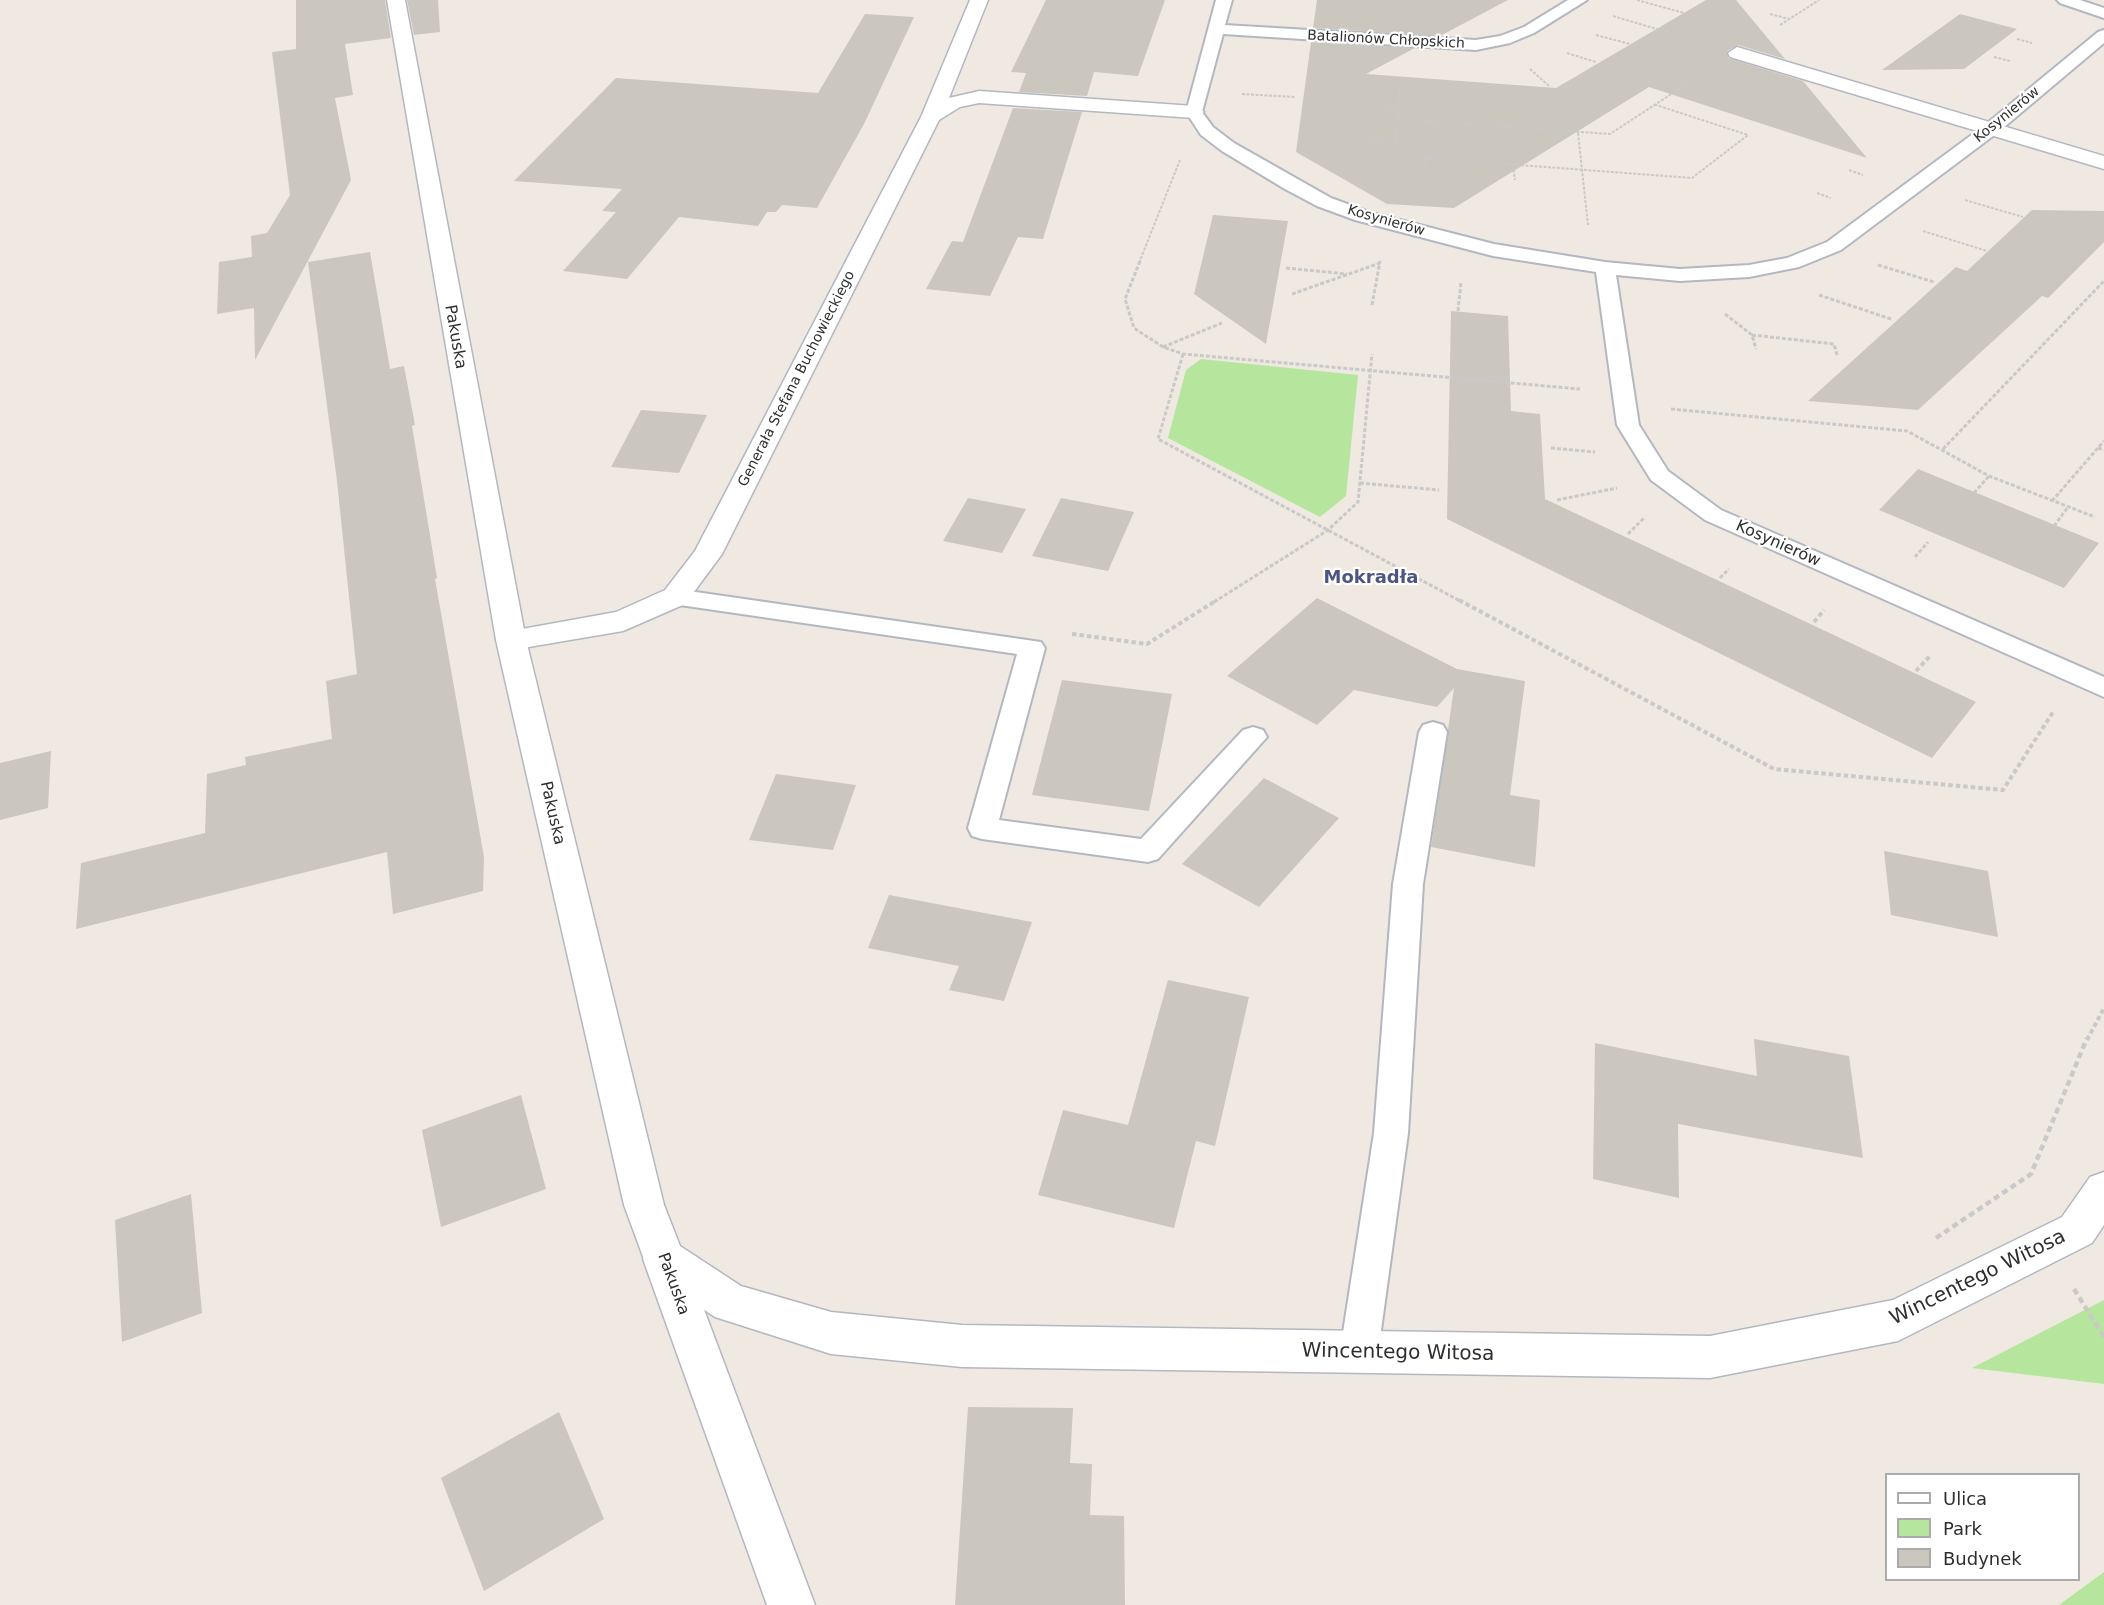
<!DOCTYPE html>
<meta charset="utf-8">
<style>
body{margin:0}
#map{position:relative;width:2104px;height:1605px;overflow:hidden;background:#efe9e1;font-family:"DejaVu Sans",sans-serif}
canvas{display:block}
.legend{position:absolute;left:1885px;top:1473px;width:195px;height:108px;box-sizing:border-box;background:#fff;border:2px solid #ababab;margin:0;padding:8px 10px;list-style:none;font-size:18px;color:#2e2e2e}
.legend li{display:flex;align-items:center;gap:12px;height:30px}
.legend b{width:30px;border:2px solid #ababab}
</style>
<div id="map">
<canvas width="2104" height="1605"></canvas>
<ul class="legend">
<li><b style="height:8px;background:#fff"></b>Ulica</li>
<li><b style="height:16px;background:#b6e59e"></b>Park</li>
<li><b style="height:16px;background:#cbc7bf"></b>Budynek</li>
</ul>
</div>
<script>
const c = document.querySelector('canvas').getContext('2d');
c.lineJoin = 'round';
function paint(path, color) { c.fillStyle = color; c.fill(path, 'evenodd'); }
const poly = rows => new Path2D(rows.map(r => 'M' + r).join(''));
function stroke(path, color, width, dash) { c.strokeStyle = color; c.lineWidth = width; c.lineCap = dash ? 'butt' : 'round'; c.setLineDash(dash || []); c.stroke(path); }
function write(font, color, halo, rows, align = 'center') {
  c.font = font + ' "DejaVu Sans",sans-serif'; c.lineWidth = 4.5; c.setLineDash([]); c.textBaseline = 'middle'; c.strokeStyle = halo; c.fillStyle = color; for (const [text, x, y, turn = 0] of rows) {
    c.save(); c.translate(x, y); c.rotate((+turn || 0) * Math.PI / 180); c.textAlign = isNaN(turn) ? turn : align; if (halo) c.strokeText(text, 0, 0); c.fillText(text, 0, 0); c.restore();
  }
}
paint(poly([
 [1201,359,1358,375,1346,496,1320,517,1168,438,1186,370],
 [2104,1300,2104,1384,1972,1368],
 [2104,1572,2104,1605,2059,1605]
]), '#b6e59e');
paint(poly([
 [296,0,385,0,391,38,345,44,353,95,335,98,351,180,255,360,254,308,217,314,219,262,252,257,251,236,267,233,290,195,272,52,296,49],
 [407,0,438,0,440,32,414,35],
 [1046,0,1165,0,1138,76,1094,72,1087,96,1019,92,1026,73,1011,72],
 [1317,0,1508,0,1440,36,1313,28],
 [1706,0,1736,0,1785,59,1738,45,1727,51,1728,58,1803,81,1867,158,1649,87,1454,208,1387,204,1296,152,1311,42,1415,48,1366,74,1556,88],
 [865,14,914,17,864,124,817,208,782,205,776,212,767,212,758,226,679,217,627,279,563,271,616,212,602,211,622,189,514,181,616,78,818,93],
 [1960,14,2017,29,1964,69,1882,70],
 [1013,108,1082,112,1043,239,1018,237,990,296,926,289,952,241,963,242],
 [2032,210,2104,211,2104,242,2048,298,2042,296,1918,410,1808,401,1956,267,1967,271],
 [1213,215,1288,221,1266,344,1194,294],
 [370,252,390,369,404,366,415,425,412,426,437,578,435,579,484,857,483,891,393,914,387,852,76,929,81,863,205,833,207,774,246,765,245,757,332,739,326,681,357,674,337,481,308,262],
 [1451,311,1508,316,1511,411,1540,414,1545,499,1976,702,1932,758,1447,519],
 [641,410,707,415,679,473,611,467],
 [1918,469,2099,543,2064,588,1879,510],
 [968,498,1026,509,1002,553,943,541],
 [1061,498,1134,512,1108,571,1032,556],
 [1317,598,1457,669,1525,681,1510,795,1540,800,1535,867,1431,847,1454,688,1437,707,1354,690,1317,725,1227,676],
 [1062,680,1172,694,1149,811,1032,795],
 [51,751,48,808,0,820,0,763],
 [776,774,856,785,833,850,749,840],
 [1264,778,1339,818,1259,907,1182,864],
 [1884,851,1988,871,1998,937,1891,915],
 [889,895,1032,922,1004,1001,949,990,959,966,868,948],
 [1168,980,1249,997,1215,1146,1196,1141,1174,1228,1038,1195,1063,1110,1128,1125],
 [1754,1039,1849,1056,1863,1158,1678,1124,1679,1198,1593,1179,1595,1043,1757,1076],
 [521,1095,546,1189,441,1227,422,1130],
 [191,1194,202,1313,122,1342,115,1220],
 [968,1407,1073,1408,1070,1463,1092,1464,1090,1515,1124,1516,1125,1605,955,1605],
 [559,1412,604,1519,484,1591,441,1478]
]), '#cbc7bf');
const service = poly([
 [1216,0,1232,0,1225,25,1476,40,1500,36,1524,27,1568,0,1587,0,1534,33,1510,43,1476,50,1223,34,1202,112,1213,127,1234,143,1331,198,1369,212,1494,244,1605,262,1680,269,1749,265,1787,258,1827,242,1985,125,2098,32,2104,30,2104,43,1997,133,1841,250,1799,267,1749,277,1680,281,1616,275,1639,425,1668,471,1721,510,2104,677,2104,697,1705,520,1651,480,1617,425,1596,272,1493,256,1355,220,1317,206,1285,189,1222,151,1201,135,1186,112,1216,0],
 [2057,0,2080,0,2104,8,2104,18,2060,3,2057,0],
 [675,589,1041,642,1045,648,999,820,1141,839,1243,730,1253,727,1263,730,1267,737,1158,859,1148,862,982,839,972,836,968,828,1017,654,666,603,662,597,666,591,675,589],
 [1433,722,1443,725,1447,732,1423,884,1408,1133,1378,1352,1372,1365,1359,1370,1346,1365,1340,1352,1374,1133,1393,884,1419,732,1423,725,1433,722]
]);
const pedestrian = poly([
 [1737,47,2104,156,2104,169,1730,57,1728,53,1737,47]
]);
const minor = poly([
 [970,0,988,0,949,98,979,91,1194,106,1204,112,1194,118,979,103,960,107,939,120,722,554,685,604,623,631,511,650,500,647,496,640,500,633,616,612,665,590,695,551,921,117,970,0],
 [664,1240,679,1245,685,1259,815,1605,767,1605,643,1259,649,1245,664,1240]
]);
const tertiary = poly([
 [387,0,405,0,526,640,664,1205,680,1246,741,1286,831,1312,962,1325,1710,1336,1893,1300,2062,1217,2090,1177,2104,1172,2104,1225,2092,1243,1898,1341,1710,1378,962,1367,831,1354,715,1317,649,1273,624,1205,496,640,387,0]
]);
stroke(service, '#b4b7c1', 4);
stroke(pedestrian, '#b4b7c1', 3);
stroke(minor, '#b4b7c1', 3);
stroke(tertiary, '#b4b7c1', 3);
stroke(poly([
 [1637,0,1684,13],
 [1770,14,1789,19],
 [1613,16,1670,33],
 [1780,25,1819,0],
 [1596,35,1630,44],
 [2017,39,2032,43],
 [1567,53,1596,62],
 [1994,57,2010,61],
 [1530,69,1550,87],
 [1400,79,1396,144,1426,158,1692,178,1748,135,1653,104],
 [1242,94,1296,97],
 [1371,105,1398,107],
 [1397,119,1610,134,1702,74],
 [1578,133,1588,225],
 [1368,141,1396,144],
 [1426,158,1426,173],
 [1513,165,1515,180],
 [1849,170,1863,175],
 [1817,193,1831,198],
 [1965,200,2023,217],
 [1923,231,1987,251],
 [1139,263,1180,160]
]), '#c9c9c9', 2, [3, 1.5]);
stroke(poly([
 [1140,261,1125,299,1134,328,1163,347,1183,354,1580,389],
 [1878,265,1934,282],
 [1286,268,1347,274],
 [1292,294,1380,263],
 [1819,295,1891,319],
 [1372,305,1380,261],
 [1458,311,1461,282],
 [1725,314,1752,335,1756,349],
 [1752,335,1834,344,1837,355],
 [1163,347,1222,323],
 [1183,354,1158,439,1462,602],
 [1671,409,1907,431,1989,476,2095,517],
 [1551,448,1595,452],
 [2098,448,2104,450],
 [1943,449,2104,281],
 [1360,483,1439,490],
 [1974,493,1989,476],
 [1557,500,1617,488],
 [2052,501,2104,441],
 [2054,526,2068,507],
 [1628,534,1645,517],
 [1915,557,1928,542],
 [1720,578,1729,569],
 [1214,602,1328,530,1358,502,1372,354]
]), '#c9c9c9', 3, [4, 2]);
stroke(poly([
 [1459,600,1774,769,2003,790,2053,712],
 [1814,622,1824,610],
 [1072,634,1147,644,1217,600],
 [1916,671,1930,656],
 [2087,1040,2104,1008]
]), '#c9c9c9', 4, [4.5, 3]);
stroke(poly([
 [1936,1238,2031,1174,2087,1038],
 [2074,1289,2104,1337]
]), '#c9c9c9', 4.5, [6, 4]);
paint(service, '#fff');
paint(pedestrian, '#fff');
paint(minor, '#fff');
paint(tertiary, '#fff');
write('14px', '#2e2e2e', '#fff', [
 ["Batalionów Chłopskich",1386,40,3],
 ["Kosynierów",2007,115,-39],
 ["Kosynierów",1386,221,16],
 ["Generała Stefana Buchowieckiego",797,379,-63]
]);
write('16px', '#2e2e2e', '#fff', [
 ["Pakuska",455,337,80],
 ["Kosynierów",1778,544,24],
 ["Pakuska",552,813,77],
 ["Pakuska",673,1284,70]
]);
write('bold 18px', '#4d5680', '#fff', [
 ["Mokradła",1371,578]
]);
write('20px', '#2e2e2e', '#fff', [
 ["Wincentego Witosa",1978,1278,-26],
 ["Wincentego Witosa",1398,1353,1]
]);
</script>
